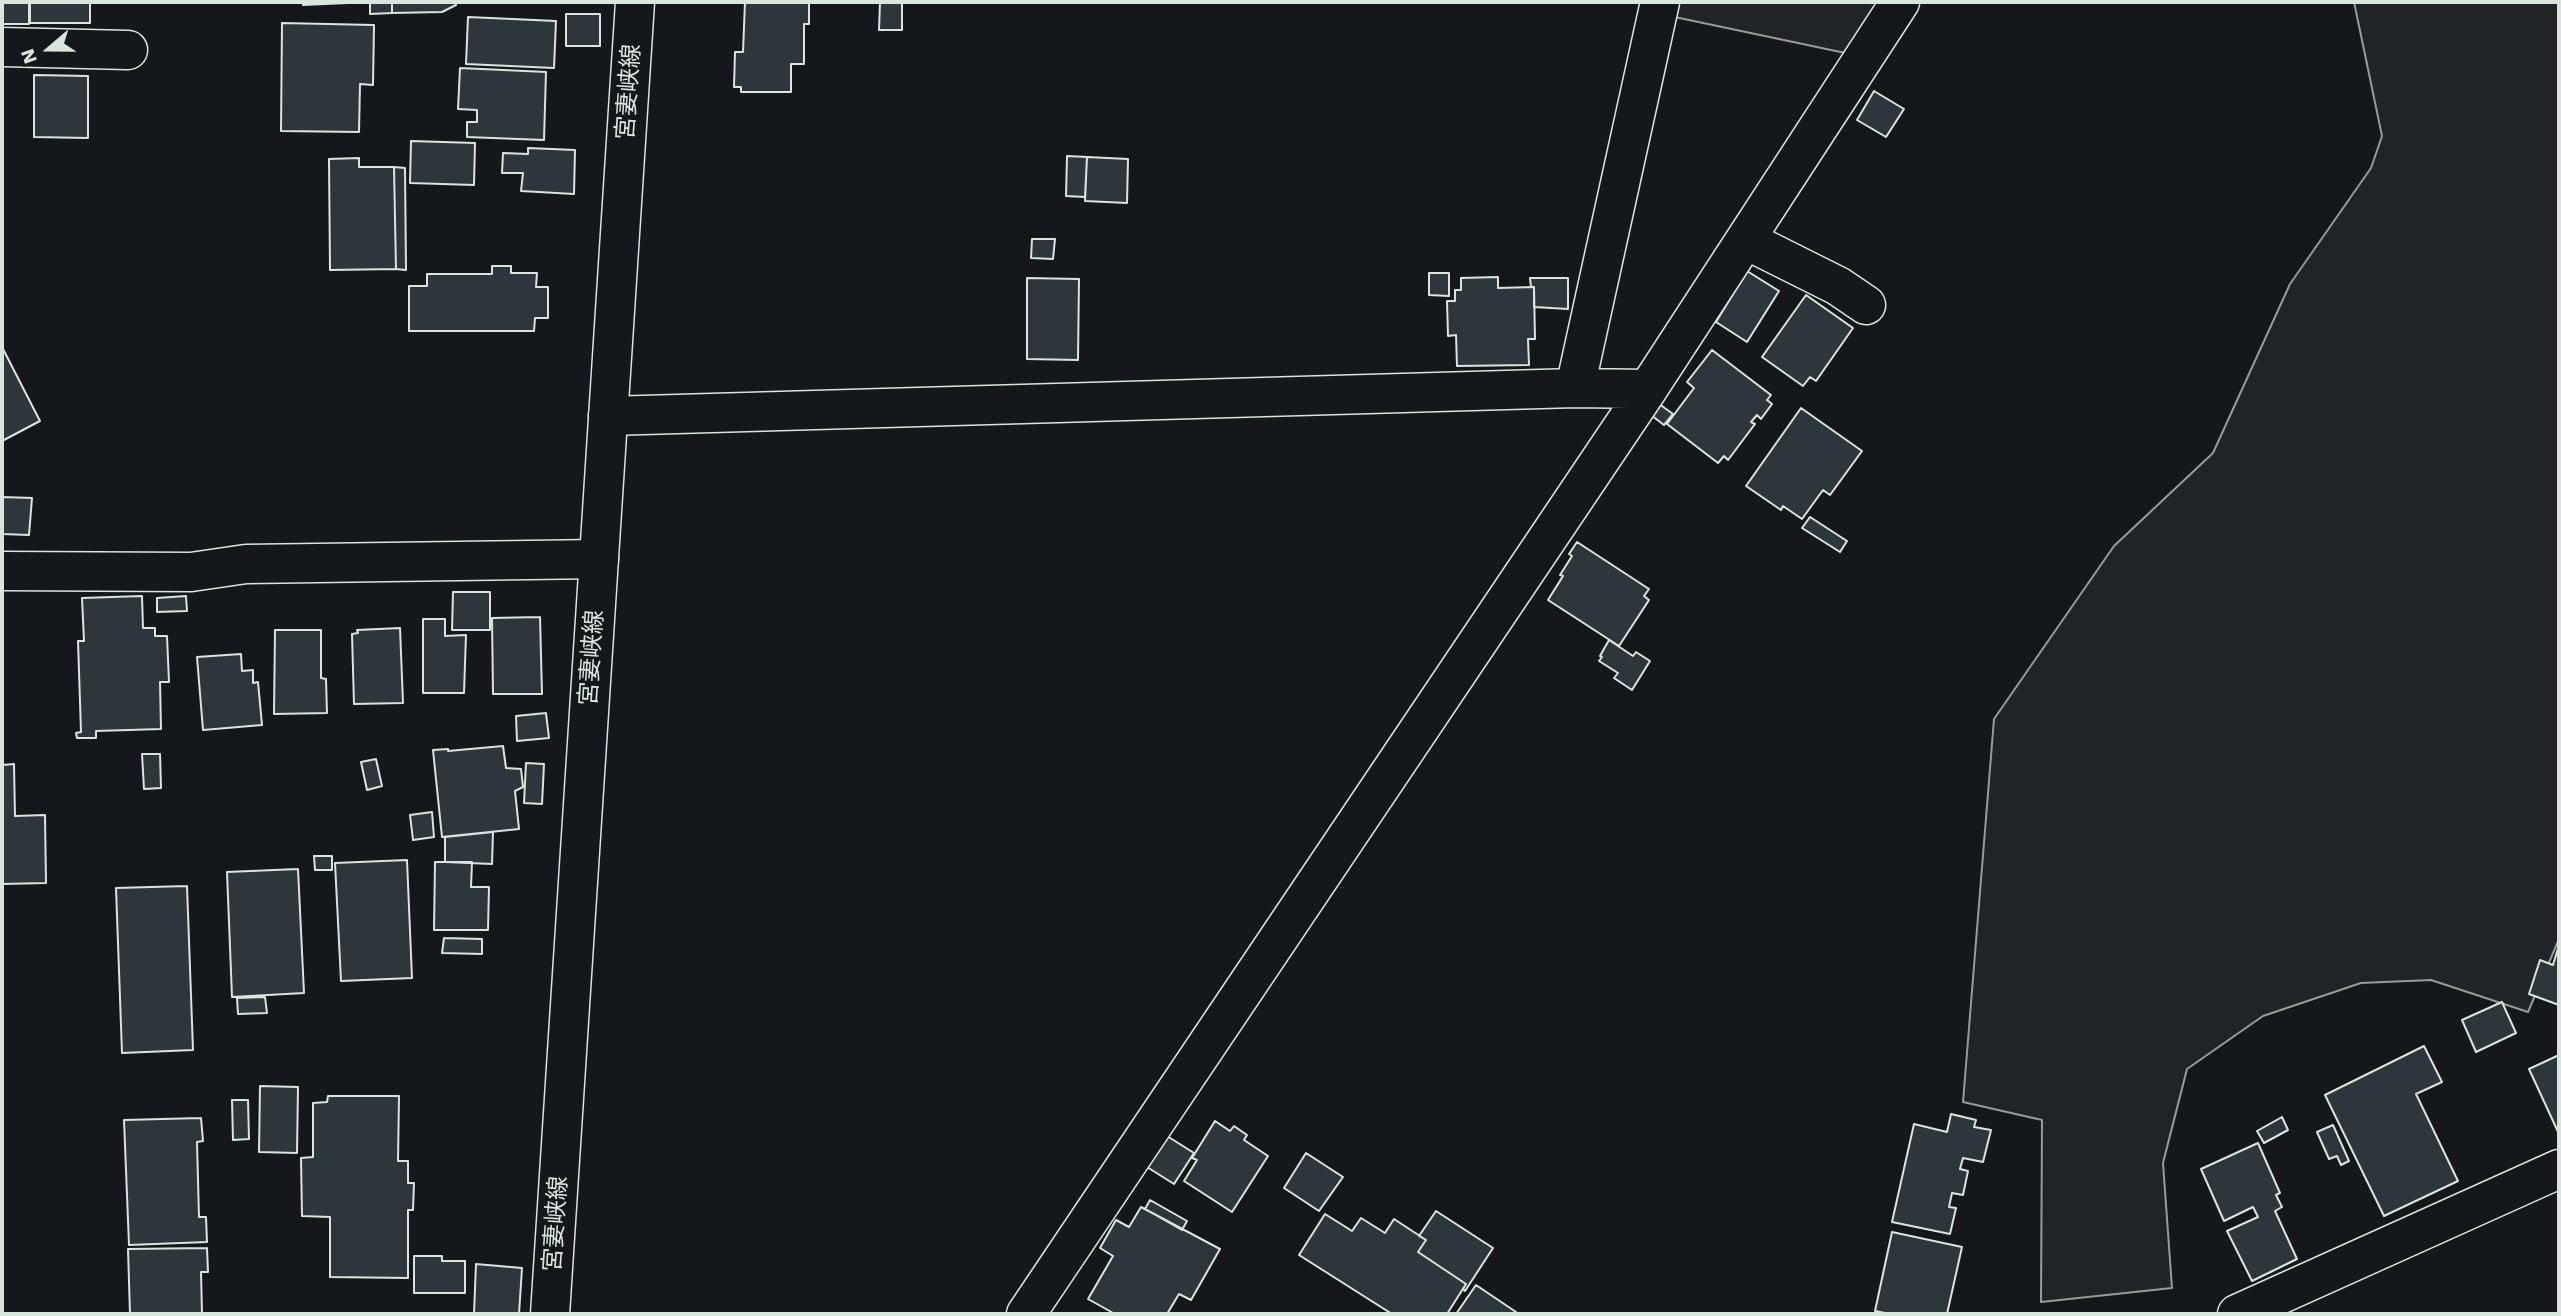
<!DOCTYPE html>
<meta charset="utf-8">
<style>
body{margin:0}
#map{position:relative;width:2561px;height:1316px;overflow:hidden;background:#14181c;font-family:"Work Sans",sans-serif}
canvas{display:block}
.frame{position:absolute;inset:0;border:4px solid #d8e6dc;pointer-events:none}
.north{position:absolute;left:14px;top:14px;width:70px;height:70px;-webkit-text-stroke:5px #14181c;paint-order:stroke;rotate:250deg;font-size:19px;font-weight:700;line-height:28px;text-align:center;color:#d8e6dc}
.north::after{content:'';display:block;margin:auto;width:24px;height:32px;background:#d8e6dc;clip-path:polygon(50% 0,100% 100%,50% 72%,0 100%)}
</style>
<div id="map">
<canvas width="2561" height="1316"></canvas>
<div class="frame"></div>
<div class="north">N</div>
</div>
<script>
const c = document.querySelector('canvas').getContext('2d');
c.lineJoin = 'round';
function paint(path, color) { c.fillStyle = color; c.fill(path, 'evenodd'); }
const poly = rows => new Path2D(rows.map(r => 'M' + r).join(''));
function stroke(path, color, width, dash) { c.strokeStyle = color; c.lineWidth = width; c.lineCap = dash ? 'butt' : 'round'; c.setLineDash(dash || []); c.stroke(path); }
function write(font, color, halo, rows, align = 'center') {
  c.font = font + ' "Work Sans","Noto Sans JP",sans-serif'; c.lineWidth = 5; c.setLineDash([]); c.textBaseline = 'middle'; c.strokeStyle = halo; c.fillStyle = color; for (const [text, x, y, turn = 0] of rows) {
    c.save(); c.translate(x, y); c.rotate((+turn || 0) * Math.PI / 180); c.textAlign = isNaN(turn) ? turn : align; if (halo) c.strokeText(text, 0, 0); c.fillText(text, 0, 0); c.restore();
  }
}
const green = poly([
 [1673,2,1885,2,1850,54,1670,16,1673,2],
 [2354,2,2559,2,2559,939,2528,1012,2431,980,2361,983,2263,1016,2187,1069,2163,1163,2172,1288,2041,1302,2042,1120,1963,1102,1994,719,2114,546,2213,453,2290,284,2371,168,2382,136,2354,2]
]);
paint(green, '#202428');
stroke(green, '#939e99', 2);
const building = poly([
 [2,2,29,2,29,24,2,24,2,2],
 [30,2,90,2,90,23,30,23,30,2],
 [303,2,392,2,392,13,370,14,370,2,303,5,303,2],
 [392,2,456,2,456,5,442,12,392,13,392,2],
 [745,2,809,2,809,24,804,24,804,64,791,64,791,92,741,92,741,87,734,87,735,52,743,52,745,2],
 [880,2,902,2,902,30,879,30,880,2],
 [566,14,600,14,600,46,566,46,566,14],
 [468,17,556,21,554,68,466,64,468,17],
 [282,23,374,25,373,85,360,84,359,132,281,131,282,23],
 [460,68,546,72,544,140,467,137,467,122,477,122,477,110,458,109,460,68],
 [34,75,88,76,88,138,34,137,34,75],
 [1874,91,1904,109,1886,137,1857,120,1874,91],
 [411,141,475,143,474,185,410,183,411,141],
 [528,148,575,150,574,194,521,191,523,173,502,173,503,153,528,154,528,148],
 [1067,156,1087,157,1085,197,1066,196,1067,156],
 [1087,157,1128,159,1127,203,1085,201,1087,157],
 [359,158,359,167,394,167,396,269,330,270,329,159,359,158],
 [394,167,405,168,406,270,396,269,394,167],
 [1032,239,1055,239,1053,259,1031,258,1032,239],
 [492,266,511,266,511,273,537,273,536,287,548,287,548,318,535,318,534,331,409,331,409,286,427,286,427,274,492,274,492,266],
 [1747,271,1779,291,1747,342,1716,322,1747,271],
 [1429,273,1449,273,1449,296,1429,295,1429,273],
 [1498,277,1498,288,1534,287,1535,339,1528,339,1529,365,1457,366,1456,335,1448,336,1447,301,1455,301,1455,290,1461,290,1461,278,1498,277],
 [1027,278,1079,279,1078,360,1027,359,1027,278],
 [1530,278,1568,278,1568,309,1534,307,1534,287,1531,287,1530,278],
 [1806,295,1853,328,1816,381,1810,377,1803,386,1762,357,1806,295],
 [2,347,40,421,2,441,2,347],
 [1712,350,1771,395,1767,400,1772,404,1761,419,1757,415,1751,422,1755,424,1728,460,1724,456,1718,463,1667,424,1694,388,1687,382,1712,350],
 [1655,401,1673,414,1664,425,1647,412,1655,401],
 [1801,408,1862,451,1830,495,1823,490,1802,519,1783,506,1781,510,1746,486,1801,408],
 [2,497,32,498,29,535,2,534,2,497],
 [1810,517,1847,541,1840,552,1802,528,1810,517],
 [1577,542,1649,589,1644,596,1649,600,1619,646,1548,600,1563,576,1560,575,1572,556,1569,554,1577,542],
 [453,592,490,592,490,630,452,630,453,592],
 [142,596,143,628,155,628,155,636,167,636,169,682,160,682,161,729,96,731,96,738,77,738,76,733,81,732,78,641,84,641,82,598,142,596],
 [186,596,187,611,157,612,157,598,186,596],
 [540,617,542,694,493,694,492,618,540,617],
 [423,619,445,619,445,636,466,635,464,693,423,693,423,619],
 [400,628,403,703,354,704,352,634,358,633,357,630,400,628],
 [275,630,321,630,321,678,326,679,327,713,274,714,275,630],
 [1609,640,1633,656,1636,652,1650,661,1632,690,1614,678,1618,673,1599,661,1602,657,1600,656,1609,640],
 [241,654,242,671,253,670,253,683,258,682,262,725,203,730,197,657,241,654],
 [546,713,549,738,517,741,516,716,546,713],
 [503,746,506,768,521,769,523,787,515,791,519,829,442,837,433,750,448,749,448,751,503,746],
 [142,754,160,754,161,788,144,789,142,754],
 [376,759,382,786,367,790,361,762,376,759],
 [526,763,544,764,542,804,524,803,526,763],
 [14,764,15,816,45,815,46,883,2,884,2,765,14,764],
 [432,812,434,837,413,840,410,815,432,812],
 [493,832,492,864,445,862,445,837,493,832],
 [314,856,332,856,332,870,315,870,314,856],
 [407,860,412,978,341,981,335,863,407,860],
 [435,862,472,862,471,887,489,887,488,930,434,930,435,862],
 [298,869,304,993,232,997,227,872,298,869],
 [187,886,193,1050,122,1053,116,888,187,886],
 [444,938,482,939,482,954,442,953,444,938],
 [2559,945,2559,1005,2529,994,2540,960,2553,965,2559,945],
 [265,997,267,1013,238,1014,237,998,265,997],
 [2502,1002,2516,1033,2476,1052,2462,1020,2502,1002],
 [2424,1046,2442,1082,2416,1094,2458,1181,2384,1216,2325,1095,2424,1046],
 [2559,1055,2559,1134,2529,1069,2559,1055],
 [260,1086,298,1087,297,1153,259,1152,260,1086],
 [328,1096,399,1096,398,1161,408,1161,408,1183,414,1183,413,1210,408,1210,408,1278,330,1277,330,1217,302,1216,301,1158,313,1157,313,1103,327,1102,328,1096],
 [232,1100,248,1100,249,1139,233,1140,232,1100],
 [1951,1114,1976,1120,1974,1127,1991,1130,1983,1162,1963,1158,1960,1169,1968,1171,1963,1195,1952,1193,1949,1207,1956,1208,1950,1234,1892,1222,1914,1124,1947,1132,1951,1114],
 [2282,1117,2288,1130,2264,1143,2257,1131,2282,1117],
 [201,1118,203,1141,197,1142,199,1217,206,1217,207,1242,129,1245,124,1120,201,1118],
 [1215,1121,1230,1131,1234,1126,1247,1135,1244,1140,1268,1156,1232,1212,1184,1181,1197,1160,1192,1158,1215,1121],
 [2333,1125,2349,1161,2341,1165,2337,1156,2329,1159,2317,1132,2333,1125],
 [1167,1136,1194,1153,1174,1184,1147,1167,1167,1136],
 [2258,1143,2280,1193,2276,1195,2282,1207,2275,1211,2297,1259,2252,1281,2227,1231,2258,1217,2253,1207,2224,1221,2201,1169,2258,1143],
 [1306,1153,1343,1177,1319,1211,1284,1188,1306,1153],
 [1150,1200,1187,1221,1182,1230,1145,1209,1150,1200],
 [1141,1207,1220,1249,1191,1300,1179,1294,1167,1314,1115,1314,1088,1299,1113,1256,1100,1248,1116,1220,1129,1227,1141,1207],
 [1436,1211,1493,1248,1465,1291,1463,1289,1466,1284,1418,1252,1426,1240,1419,1236,1436,1211],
 [1325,1214,1352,1231,1361,1218,1385,1233,1394,1219,1426,1240,1418,1252,1466,1284,1447,1314,1392,1314,1299,1255,1325,1214],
 [1892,1232,1962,1247,1947,1314,1890,1314,1875,1311,1892,1232],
 [207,1248,208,1272,201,1272,202,1314,130,1314,128,1249,207,1248],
 [414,1256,442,1256,442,1261,465,1261,465,1293,414,1293,414,1256],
 [476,1264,522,1268,519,1314,474,1314,476,1264],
 [1476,1285,1519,1314,1456,1314,1476,1285]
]);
paint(building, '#2c363c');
stroke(building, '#d8e6dc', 2);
const minor = poly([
 [2,47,128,50],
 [1746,240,1838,286,1866,305],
 [1575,388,1648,389],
 [608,416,1575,388,1660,2],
 [2,571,191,572,246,564,599,559],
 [1026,1314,1648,389,1900,2],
 [2237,1314,2559,1169]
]);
const major = poly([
 [550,1314,635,2]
]);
stroke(minor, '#d8e6dc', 41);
stroke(major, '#d8e6dc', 41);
stroke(minor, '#14181c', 38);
stroke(major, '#14181c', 38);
write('24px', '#d8e6dc', '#14181c', [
 ["宮妻峡線",629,92,-86],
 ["宮妻峡線",592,658,-86],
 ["宮妻峡線",556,1224,-86]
]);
</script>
